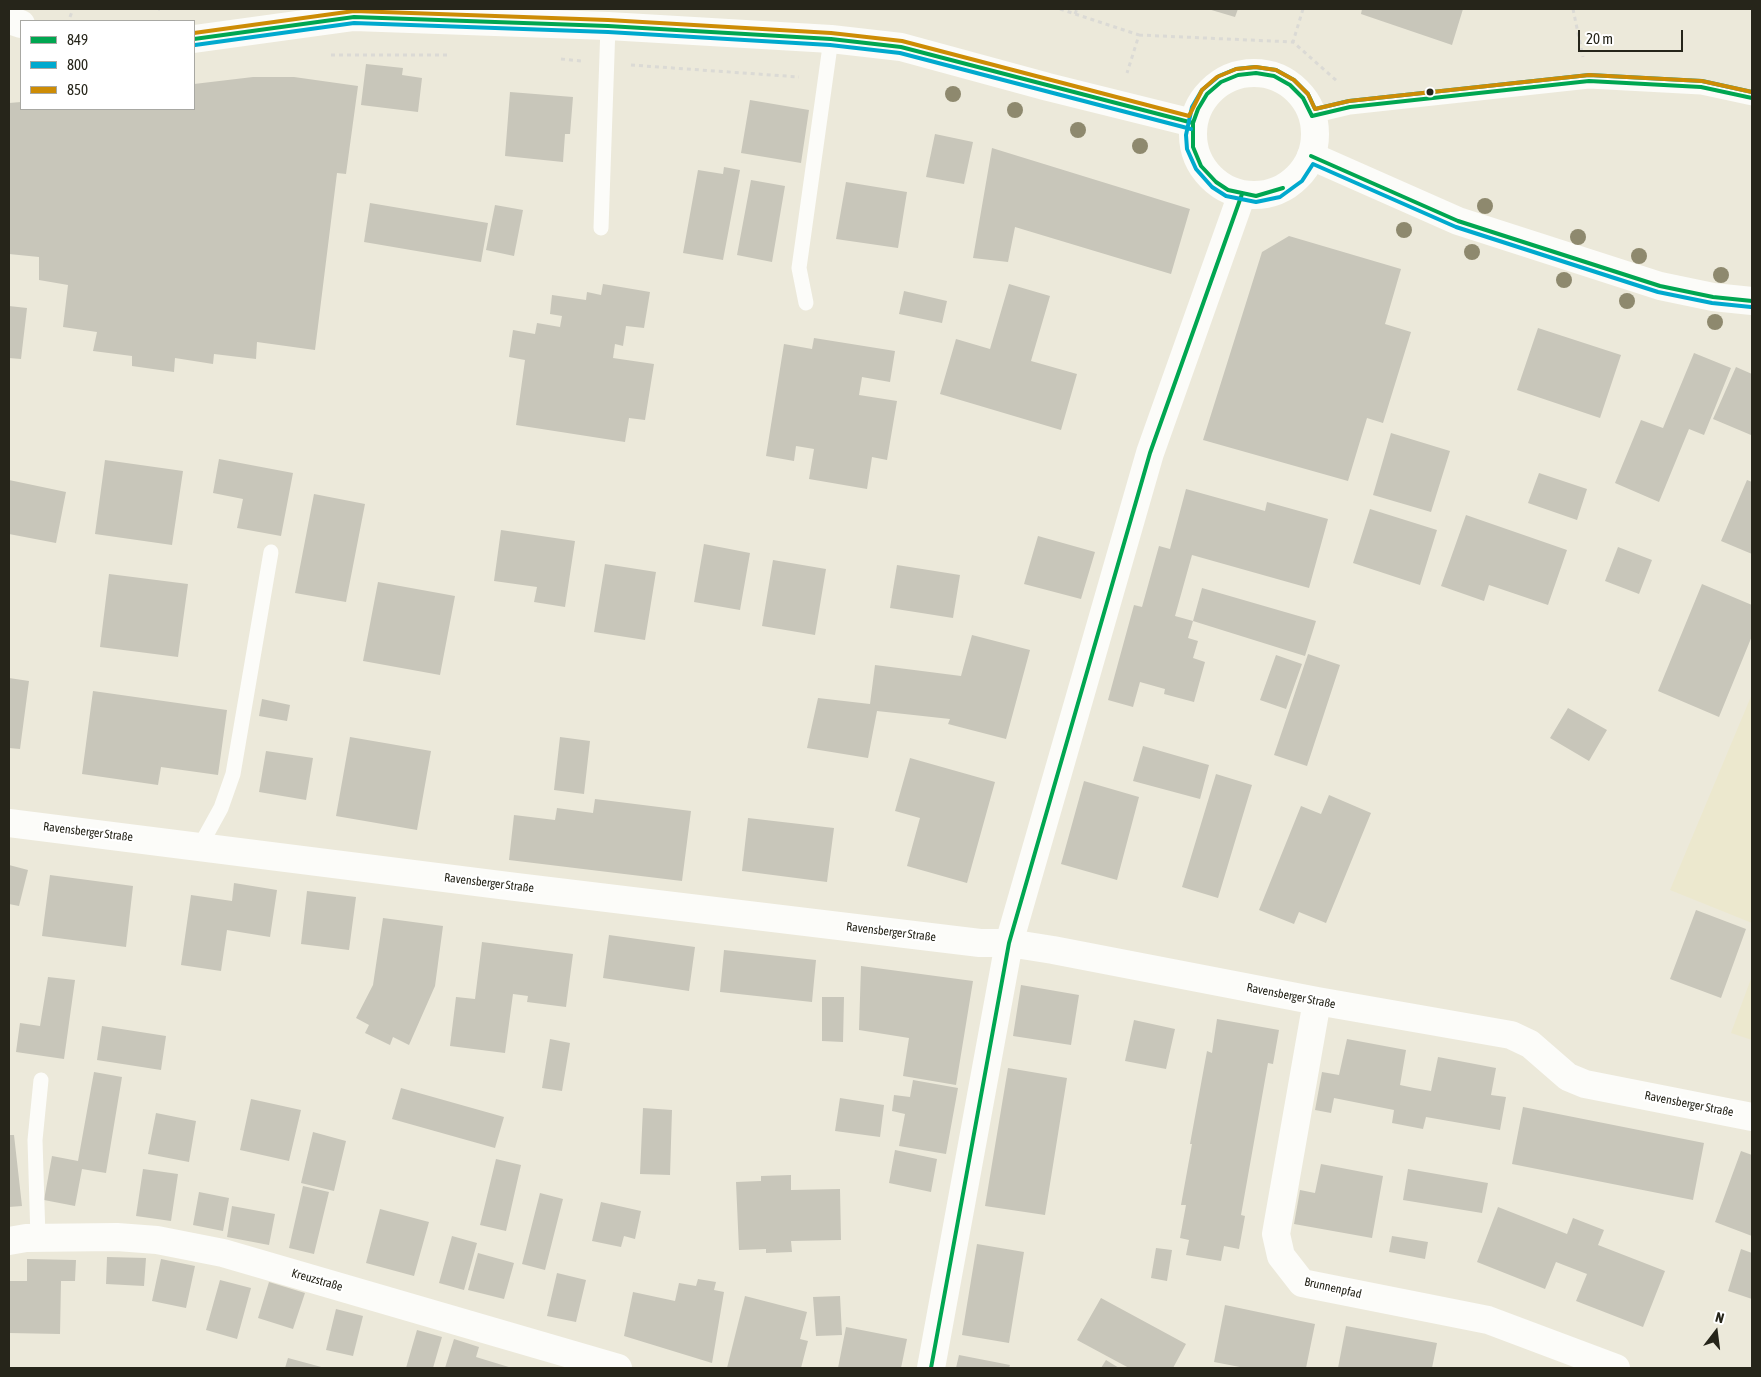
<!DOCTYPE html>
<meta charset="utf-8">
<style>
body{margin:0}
#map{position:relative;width:1761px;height:1377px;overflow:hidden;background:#ece9da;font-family:"Asap Condensed",sans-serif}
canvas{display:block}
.frame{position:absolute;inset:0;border:10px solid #26251a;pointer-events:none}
.legend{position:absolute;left:20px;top:20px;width:175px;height:90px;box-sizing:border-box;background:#fff;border:1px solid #a8a8a3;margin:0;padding:6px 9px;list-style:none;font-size:15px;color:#26251a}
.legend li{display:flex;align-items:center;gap:10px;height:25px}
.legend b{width:25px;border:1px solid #a8a8a3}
.north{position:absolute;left:1691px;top:1307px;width:50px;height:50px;-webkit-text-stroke:4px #fff;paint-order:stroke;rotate:15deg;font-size:14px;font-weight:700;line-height:20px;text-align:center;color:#26251a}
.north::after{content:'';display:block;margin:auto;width:18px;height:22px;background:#26251a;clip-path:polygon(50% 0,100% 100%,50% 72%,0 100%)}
.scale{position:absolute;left:1578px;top:30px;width:105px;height:22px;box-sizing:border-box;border:2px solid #26251a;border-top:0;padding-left:6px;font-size:15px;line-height:18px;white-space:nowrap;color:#26251a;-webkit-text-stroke:4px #fff;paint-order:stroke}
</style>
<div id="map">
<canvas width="1761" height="1377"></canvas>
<div class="frame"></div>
<ul class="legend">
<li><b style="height:6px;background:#00a651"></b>849</li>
<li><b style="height:6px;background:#00a9ce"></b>800</li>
<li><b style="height:6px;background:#cd8c05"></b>850</li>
</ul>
<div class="north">N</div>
<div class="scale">20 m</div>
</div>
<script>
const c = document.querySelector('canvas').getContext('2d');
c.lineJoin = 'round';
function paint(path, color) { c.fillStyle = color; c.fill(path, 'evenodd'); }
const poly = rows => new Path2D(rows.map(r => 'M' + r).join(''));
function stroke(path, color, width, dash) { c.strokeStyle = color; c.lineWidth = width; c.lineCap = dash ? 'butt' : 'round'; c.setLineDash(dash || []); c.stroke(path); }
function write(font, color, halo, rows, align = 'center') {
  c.font = font + ' "Asap Condensed",sans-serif'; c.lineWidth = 4.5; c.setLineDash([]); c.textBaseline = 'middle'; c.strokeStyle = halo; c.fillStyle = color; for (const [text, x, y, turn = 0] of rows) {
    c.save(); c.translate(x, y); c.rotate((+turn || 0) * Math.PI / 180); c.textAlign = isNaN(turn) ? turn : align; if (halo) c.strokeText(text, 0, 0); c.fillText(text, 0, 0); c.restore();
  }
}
paint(poly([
 [1752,694,1752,923,1670,890],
 [1752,976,1752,1040,1731,1033]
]), '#ece8ce');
paint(poly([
 [1208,9,1238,9,1235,17],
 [1362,9,1463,9,1452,45,1361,14],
 [366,64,403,68,402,75,422,78,418,112,361,105],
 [253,77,294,77,358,86,346,174,337,173,315,350,257,342,256,359,214,354,213,364,175,358,174,372,132,366,132,356,93,351,97,332,63,327,68,285,39,280,39,257,9,254,9,103,21,102,21,109,194,109,194,84],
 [510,92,573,97,570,134,565,134,563,162,505,156],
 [750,100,809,110,801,163,741,153],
 [935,134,973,142,964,184,926,177],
 [992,148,1190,209,1171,274,1015,227,1008,262,973,258],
 [724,167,740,170,723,260,683,253,698,170,723,174],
 [751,180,785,186,772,262,737,255],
 [846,182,907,192,898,248,836,239],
 [370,203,488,223,481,262,364,242],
 [495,205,523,210,514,256,486,250],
 [1289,236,1401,269,1385,324,1411,332,1383,423,1367,418,1348,481,1203,440,1262,252],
 [603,284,650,292,644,328,626,326,623,346,615,344,613,358,654,364,645,420,629,418,625,442,516,425,525,360,509,357,513,330,535,334,537,323,560,327,562,316,550,314,552,295,586,300,587,292,601,295],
 [1009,284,1050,296,1031,361,1077,374,1061,430,940,394,956,339,990,349],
 [904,291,947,301,942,323,899,314],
 [9,306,27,308,21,359,9,358],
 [1538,328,1621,355,1600,418,1517,390],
 [814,338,895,351,890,382,862,377,859,395,897,401,887,460,872,457,867,489,809,479,814,449,796,446,794,461,766,456,784,344,812,349],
 [1694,353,1731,368,1704,435,1689,429,1659,502,1615,483,1641,420,1663,428],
 [1736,367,1752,374,1751,435,1713,419],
 [1391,433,1450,451,1431,512,1373,495],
 [219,459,293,473,281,536,237,528,243,499,213,493],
 [105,460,183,471,172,545,95,534],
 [1539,473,1587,489,1577,520,1528,503],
 [9,480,66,492,56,543,9,534],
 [1747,480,1752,482,1752,554,1721,541],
 [1186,489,1265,511,1267,502,1328,519,1309,588,1192,555,1175,616,1193,621,1188,638,1198,641,1193,658,1205,662,1194,702,1164,694,1165,689,1140,682,1133,707,1108,700,1134,605,1142,607,1159,546,1170,549],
 [314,494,365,504,346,602,295,593],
 [1370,509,1437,530,1420,585,1353,563],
 [1466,515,1567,550,1548,605,1489,585,1484,601,1441,586],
 [501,530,575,541,565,607,534,602,537,587,494,581],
 [1038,536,1095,552,1081,599,1024,584],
 [704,544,750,553,740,610,694,602],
 [1618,547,1652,560,1639,594,1605,581],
 [773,560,826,569,815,635,762,626],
 [605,564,656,572,645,640,594,632],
 [897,565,960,575,953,618,890,608],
 [109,574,188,584,178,657,100,647],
 [378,582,455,596,440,675,363,661],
 [1702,584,1752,605,1752,636,1719,717,1658,691],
 [1202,588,1316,621,1305,656,1193,621],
 [972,635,1030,650,1006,739,948,724,950,719,877,711,868,758,807,748,818,698,870,704,875,665,961,676],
 [1308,654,1340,665,1307,766,1274,755],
 [1276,655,1302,664,1286,709,1260,700],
 [9,678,29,681,20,749,9,748],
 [93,691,227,710,218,775,161,767,158,785,82,774],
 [262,699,290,705,287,721,259,716],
 [1568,708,1607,730,1589,761,1550,738],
 [350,737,431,751,417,830,336,816],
 [560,737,590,741,584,794,554,790],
 [1143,746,1209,765,1200,799,1133,781],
 [266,751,313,758,306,800,259,792],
 [910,758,995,782,967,883,907,866,920,818,895,811],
 [1216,774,1252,785,1218,898,1182,887],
 [1084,781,1139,797,1117,880,1061,864],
 [1329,795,1371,813,1326,923,1299,912,1294,924,1259,910,1301,806,1321,814],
 [595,799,691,811,682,881,509,860,514,815,555,820,557,808,593,813],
 [748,818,834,828,827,882,742,871],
 [9,865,28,870,19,906,9,904],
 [50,875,133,886,126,947,42,936],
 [234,883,277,890,270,937,227,930,221,971,181,965,191,895,232,901],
 [307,891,356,897,349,950,301,944],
 [1696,910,1746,929,1721,998,1670,979],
 [383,918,443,926,435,986,409,1045,393,1037,390,1045,365,1033,369,1025,356,1018,373,985],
 [609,935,695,947,689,991,603,978],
 [482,942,573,954,566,1007,527,1002,528,996,513,994,505,1053,450,1046,456,997,475,999],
 [724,950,816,960,812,1002,720,992],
 [861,966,973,981,956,1085,903,1076,909,1038,859,1030],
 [48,977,75,980,64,1059,16,1052,20,1023,40,1026],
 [1021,985,1079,995,1071,1045,1013,1036],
 [822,997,844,997,843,1042,822,1041],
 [1217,1019,1279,1030,1273,1064,1268,1063,1241,1215,1245,1216,1239,1249,1224,1246,1221,1261,1186,1255,1189,1240,1180,1238,1186,1205,1181,1205,1192,1144,1190,1144,1207,1051,1212,1053],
 [1134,1020,1175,1029,1166,1069,1125,1061],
 [102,1026,166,1036,161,1070,97,1060],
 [550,1039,570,1043,562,1091,542,1088],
 [1347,1039,1406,1050,1400,1085,1414,1088,1431,1091,1438,1057,1496,1068,1491,1095,1506,1097,1500,1130,1426,1117,1423,1129,1392,1123,1394,1110,1334,1098,1331,1113,1315,1110,1322,1072,1339,1075],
 [1008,1068,1067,1078,1045,1215,985,1206],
 [94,1072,122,1077,106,1173,82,1169,75,1206,44,1200,52,1156,78,1161],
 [913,1080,958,1088,946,1154,899,1146,905,1114,892,1111,894,1095,910,1097],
 [401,1088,504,1117,495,1148,392,1119],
 [840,1098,884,1105,880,1137,835,1131],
 [251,1099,301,1110,289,1161,240,1150],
 [1523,1107,1704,1143,1693,1200,1512,1164],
 [643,1108,672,1110,670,1175,640,1174],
 [156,1113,196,1121,189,1162,148,1154],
 [313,1132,346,1141,334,1191,301,1183],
 [9,1135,14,1135,22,1206,9,1207],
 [895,1150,937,1159,931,1192,889,1183],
 [1741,1151,1752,1155,1752,1236,1715,1222],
 [496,1159,521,1165,506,1231,480,1225],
 [1321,1164,1383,1176,1372,1238,1294,1224,1300,1190,1315,1193],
 [143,1169,178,1174,171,1221,136,1216],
 [1408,1169,1488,1183,1482,1213,1403,1200],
 [791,1175,791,1190,840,1189,841,1240,791,1241,792,1252,766,1253,766,1249,739,1250,736,1182,761,1181,761,1176],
 [303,1186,329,1192,314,1254,289,1248],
 [199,1192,229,1198,223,1231,193,1225],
 [540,1193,563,1199,545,1270,522,1264],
 [601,1202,641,1211,635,1239,624,1236,621,1247,592,1241],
 [232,1206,275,1214,269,1245,227,1237],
 [1498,1207,1567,1234,1573,1218,1604,1230,1598,1245,1665,1271,1643,1327,1576,1301,1587,1274,1556,1262,1545,1289,1477,1262],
 [380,1209,429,1222,414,1276,366,1263],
 [452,1236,477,1243,464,1290,439,1283],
 [1392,1236,1428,1242,1425,1259,1389,1252],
 [977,1244,1024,1252,1009,1343,962,1335],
 [1156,1248,1172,1250,1167,1281,1151,1278],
 [1741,1249,1752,1253,1752,1299,1728,1291],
 [478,1253,514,1263,504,1299,468,1290],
 [107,1257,146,1258,144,1286,106,1284],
 [27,1259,76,1260,75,1281,61,1281,60,1334,9,1333,9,1281,27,1281],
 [161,1259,195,1266,186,1308,152,1301],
 [557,1273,586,1280,576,1322,547,1316],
 [698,1279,716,1282,714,1290,724,1292,712,1363,624,1336,633,1292,675,1301,679,1283,696,1286],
 [220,1280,251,1288,237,1339,206,1330],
 [269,1282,305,1293,293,1329,258,1318],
 [745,1296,807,1312,800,1339,808,1341,801,1368,727,1368],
 [840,1296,842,1335,816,1336,813,1297],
 [1101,1298,1186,1344,1173,1368,1129,1368,1077,1340],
 [1225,1305,1315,1324,1306,1368,1245,1368,1214,1362],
 [336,1309,363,1316,353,1356,326,1350],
 [1346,1326,1437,1343,1432,1368,1338,1368],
 [846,1327,907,1339,901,1368,838,1368],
 [417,1330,442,1337,433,1368,406,1368],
 [454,1339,479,1347,476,1357,512,1368,445,1368],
 [959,1355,1010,1365,1009,1368,956,1368],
 [288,1358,325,1368,285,1368],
 [1106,1360,1119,1368,1101,1368]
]), '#c8c6ba');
stroke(poly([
 [158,9,160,9],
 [1060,9,1139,35,1127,73],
 [1303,9,1293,42,1338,82],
 [1573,9,1583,57],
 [1075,14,1077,9],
 [70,17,73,9],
 [1139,35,1293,42],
 [331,55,448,55],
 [561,59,582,61],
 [631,65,799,77]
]), '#dbdad5', 3, [4, 4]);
stroke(poly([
 [1312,116,1350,107,1589,81,1701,87,1752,98],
 [601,228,608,26],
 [806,303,799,268,831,39],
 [200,846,221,808,233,774,271,552],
 [38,1238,35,1140,41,1080]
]), '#fcfcf9', 15);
stroke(poly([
 [1311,156,1458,221,1660,286,1713,297,1752,301],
 [9,823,516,887,980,943,1009,943,1053,950,1317,1001,1511,1035,1530,1044,1568,1077,1585,1084,1752,1117],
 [1317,1001,1276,1234,1281,1256,1302,1283,1488,1320,1616,1368],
 [9,1241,26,1238,117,1237,157,1240,223,1253,618,1368]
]), '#fcfcf9', 28);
stroke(poly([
 [9,20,21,24],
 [194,39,354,17,608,26,831,39,901,47,1048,87,1193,123],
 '1193 134a61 61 0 1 1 122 0a61 61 0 1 1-122 0Z',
 [931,1368,1009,943,1150,453,1242,194]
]), '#fcfcf9', 28);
stroke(poly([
 [194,39,354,17,608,26,831,39,901,47,1193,123],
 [1312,116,1350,107,1589,81,1701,87,1752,98],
 [1311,156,1458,221,1660,286,1713,297,1752,301],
 [1283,188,1256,196,1228,190,1216,182,1201,166,1193,147,1193,123,1198,109,1207,94,1221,82,1238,75,1256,73,1274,76,1290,85,1303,98,1312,116],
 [931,1368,1009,943,1150,453,1242,194]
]), '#00a651', 4);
stroke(poly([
 [195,45,354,23,608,32,830,45,900,53,1191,129],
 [1751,307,1712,303,1658,292,1456,227,1313,164,1302,181,1280,197,1256,202,1226,196,1212,187,1196,169,1187,149,1186,135,1192,107,1202,90,1219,76,1236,69,1255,67,1276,70,1294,80,1308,94,1315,109,1349,101,1589,75,1702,81,1752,92]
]), '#00a9ce', 4);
stroke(poly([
 [194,33,354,11,608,20,831,33,902,41,1189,116,1202,90,1217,77,1236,69,1256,67,1276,70,1294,80,1308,94,1315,109,1349,101,1589,75,1702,81,1752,92]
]), '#cd8c05', 4);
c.fillStyle = '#8e896e';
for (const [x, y] of [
 [953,94],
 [1015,110],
 [1078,130],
 [1140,146],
 [1485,206],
 [1404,230],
 [1578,237],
 [1472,252],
 [1639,256],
 [1721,275],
 [1564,280],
 [1627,301],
 [1715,322]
]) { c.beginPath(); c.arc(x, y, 8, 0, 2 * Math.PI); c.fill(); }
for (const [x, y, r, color] of [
 [1430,92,4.5,"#26251a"]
]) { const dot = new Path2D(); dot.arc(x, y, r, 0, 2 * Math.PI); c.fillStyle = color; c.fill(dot); stroke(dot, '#fff', 2); }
write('12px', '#26251a', '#fff', [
 ["Ravensberger Straße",88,832,7],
 ["Ravensberger Straße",489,883,7],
 ["Ravensberger Straße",891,932,7],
 ["Ravensberger Straße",1291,996,11],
 ["Ravensberger Straße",1689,1104,11],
 ["Kreuzstraße",317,1280,16],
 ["Brunnenpfad",1333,1288,13]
]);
</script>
